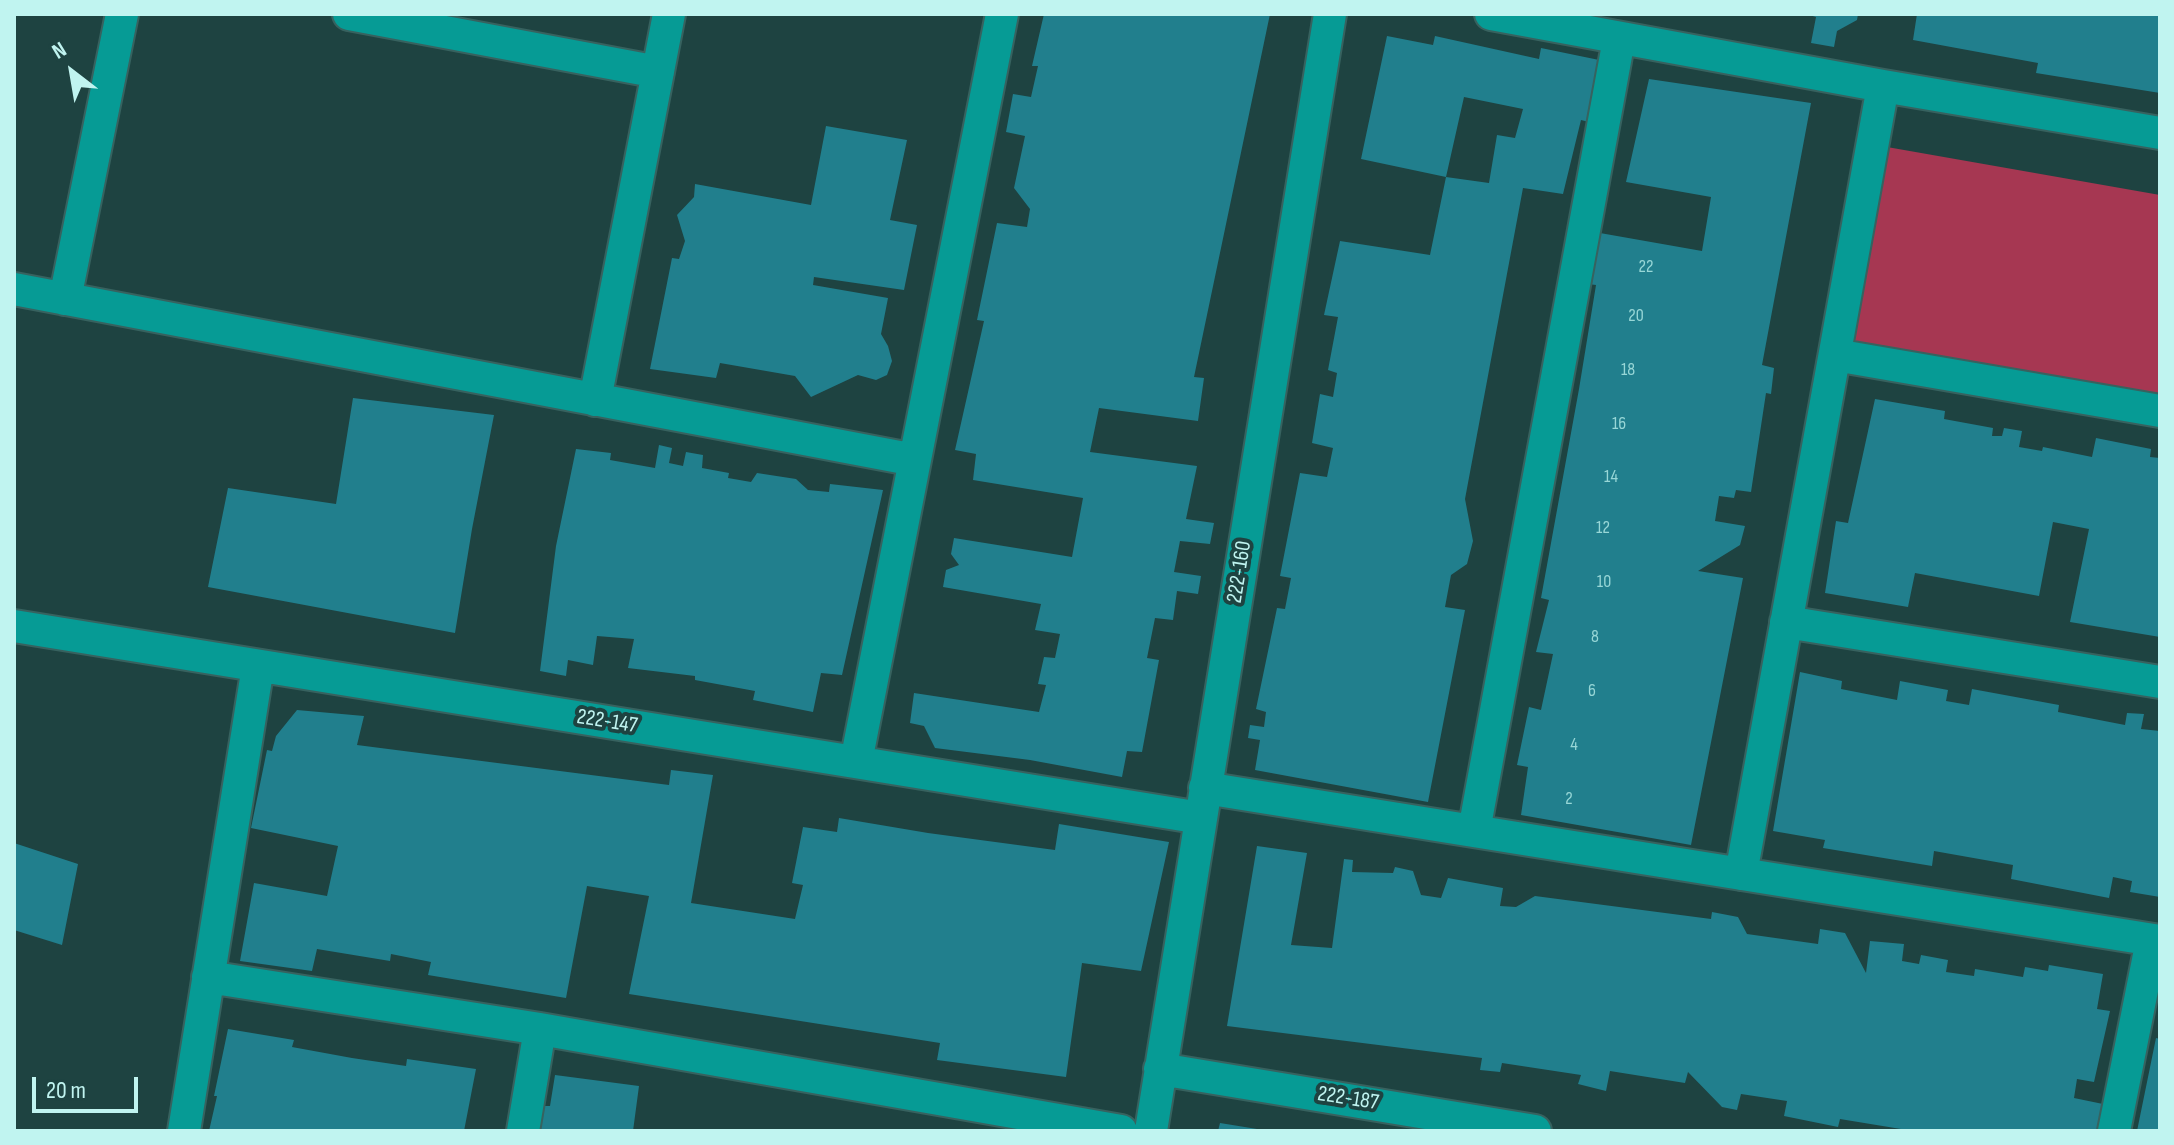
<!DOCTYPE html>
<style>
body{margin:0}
#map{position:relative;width:2174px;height:1145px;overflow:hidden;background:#1e4341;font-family:"Sofia Sans Condensed",sans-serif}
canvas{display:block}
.frame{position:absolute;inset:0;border:16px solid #c0f4f0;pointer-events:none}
.north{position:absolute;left:32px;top:32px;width:80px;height:80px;-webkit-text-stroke:6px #1e4341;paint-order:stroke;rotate:329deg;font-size:22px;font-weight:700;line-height:32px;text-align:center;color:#c0f4f0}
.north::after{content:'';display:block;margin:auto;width:28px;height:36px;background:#c0f4f0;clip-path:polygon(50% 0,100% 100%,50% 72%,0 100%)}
.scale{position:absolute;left:32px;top:1077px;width:106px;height:36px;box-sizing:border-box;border:4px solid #c0f4f0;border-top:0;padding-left:10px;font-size:24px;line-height:28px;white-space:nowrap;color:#c0f4f0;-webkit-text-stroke:6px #1e4341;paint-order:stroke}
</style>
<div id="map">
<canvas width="2174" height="1145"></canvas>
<div class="frame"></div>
<div class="north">N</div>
<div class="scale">20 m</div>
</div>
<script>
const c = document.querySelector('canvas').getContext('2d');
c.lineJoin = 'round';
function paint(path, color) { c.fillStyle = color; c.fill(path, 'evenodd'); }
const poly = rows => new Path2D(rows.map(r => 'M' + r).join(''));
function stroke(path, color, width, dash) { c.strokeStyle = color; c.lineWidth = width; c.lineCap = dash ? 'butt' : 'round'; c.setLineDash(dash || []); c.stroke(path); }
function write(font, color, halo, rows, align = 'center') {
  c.font = font + ' "Sofia Sans Condensed",sans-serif'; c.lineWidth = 8; c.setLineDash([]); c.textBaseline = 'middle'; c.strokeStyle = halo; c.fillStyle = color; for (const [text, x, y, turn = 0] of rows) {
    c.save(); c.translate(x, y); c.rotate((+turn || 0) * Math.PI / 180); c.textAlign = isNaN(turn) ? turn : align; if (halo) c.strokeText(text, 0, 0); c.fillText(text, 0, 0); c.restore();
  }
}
paint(poly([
 [1887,147,2160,195,2160,400,1853,347]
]), '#a63752');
paint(poly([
 [1044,14,1270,14,1194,377,1204,378,1198,421,1099,408,1090,452,1197,466,1186,519,1214,523,1210,544,1180,541,1174,572,1201,576,1198,594,1177,591,1173,620,1155,618,1147,658,1159,660,1142,752,1127,751,1122,777,1030,760,935,748,924,726,910,723,914,693,1039,712,1046,685,1038,684,1044,657,1055,658,1060,634,1035,630,1041,604,943,587,946,570,959,565,951,554,954,538,1072,557,1083,498,973,480,976,454,955,450,984,321,977,320,997,223,1027,227,1030,209,1014,188,1025,136,1006,132,1013,94,1031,97,1038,66,1032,66],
 [1806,14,1858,14,1857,20,1837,31,1834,47,1811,43,1816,17],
 [1917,14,2160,14,2160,93,2036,73,2038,63,1913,40],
 [1387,36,1433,45,1435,36,1539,59,1541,48,1604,61,1589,122,1581,120,1563,194,1523,188,1465,499,1473,541,1467,564,1451,575,1445,607,1465,610,1428,802,1255,770,1260,740,1248,738,1250,725,1264,727,1266,712,1256,709,1277,608,1285,609,1291,578,1280,576,1300,473,1327,477,1333,448,1312,443,1320,394,1333,397,1337,373,1328,370,1338,317,1324,315,1340,241,1430,255,1446,177,1489,183,1497,135,1515,138,1523,109,1464,97,1446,177,1361,159],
 [1649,79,1811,103,1762,365,1774,368,1771,394,1766,393,1751,492,1736,490,1734,498,1719,496,1715,521,1745,526,1740,545,1698,571,1743,578,1691,845,1521,815,1528,767,1517,765,1529,707,1541,710,1553,654,1536,652,1549,600,1541,598,1579,389,1596,285,1588,284,1600,233,1702,251,1711,197,1626,182],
 [826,126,907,140,890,220,917,225,904,290,814,277,813,285,888,298,881,334,888,346,892,361,887,375,876,380,858,375,811,397,795,376,720,363,716,378,650,369,672,258,679,259,685,241,677,215,694,197,695,184,811,205],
 [353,398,494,415,472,529,455,633,208,587,228,488,336,504],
 [1875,399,1945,411,1944,419,1993,428,1992,436,2002,436,2004,428,2022,431,2019,447,2042,451,2043,447,2092,457,2096,438,2151,449,2150,457,2160,458,2160,637,2070,622,2089,529,2053,522,2039,596,1915,573,1908,607,1825,593,1836,521,1848,523],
 [659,445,672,448,669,463,683,466,686,452,703,455,702,468,729,473,728,478,751,482,757,473,796,479,808,490,829,492,830,484,883,490,842,675,821,673,813,712,753,700,755,691,695,680,695,676,628,668,634,639,597,636,593,665,568,660,566,676,540,671,556,546,576,449,611,453,610,460,655,468],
 [1800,672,1842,681,1841,689,1897,700,1900,681,1948,690,1946,701,1969,705,1972,689,2059,705,2058,712,2125,725,2127,713,2144,714,2141,729,2160,731,2160,897,2130,892,2132,881,2113,877,2109,898,2011,879,2013,865,1934,851,1932,866,1823,848,1825,840,1773,831],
 [297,710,364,716,357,745,669,785,671,770,713,775,691,903,795,919,803,885,792,883,803,827,837,832,839,818,928,833,1055,850,1059,824,1169,842,1141,971,1082,963,1066,1077,937,1060,940,1043,629,994,649,896,587,886,566,998,428,975,431,962,391,954,390,961,317,949,312,971,240,961,254,883,327,896,338,846,251,828,267,750,272,751,276,736],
 [14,843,78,864,62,945,14,930],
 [1257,846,1307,853,1291,945,1332,948,1344,859,1353,860,1352,872,1393,873,1395,867,1413,871,1421,895,1441,898,1448,878,1503,888,1500,906,1516,907,1535,896,1711,919,1712,912,1738,917,1747,934,1818,944,1820,929,1845,933,1866,973,1870,941,1904,944,1902,961,1919,964,1921,955,1948,960,1946,972,1974,976,1975,969,2023,977,2025,967,2048,971,2049,965,2103,974,2097,1009,2110,1011,2094,1082,2077,1079,2074,1098,2103,1104,2097,1131,1913,1131,1840,1119,1838,1127,1784,1116,1787,1101,1741,1094,1737,1110,1722,1107,1688,1072,1685,1083,1610,1071,1606,1091,1578,1084,1581,1075,1502,1063,1500,1072,1480,1070,1482,1058,1227,1026],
 [228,1029,294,1040,292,1047,352,1058,406,1066,407,1059,476,1069,464,1131,209,1131,217,1096,214,1096],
 [2156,1038,2160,1039,2160,1131,2137,1131],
 [555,1075,639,1086,633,1131,540,1131,544,1106,550,1106],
 [1220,1123,1257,1129,1257,1131,1218,1131]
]), '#217f8d');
const minor = poly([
 [349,14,658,72],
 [1491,14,1883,86,2160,133],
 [14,289,915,460],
 [65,299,122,14],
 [1835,355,2160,411],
 [595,400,669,14],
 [1786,622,2160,682],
 [14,626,1201,818],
 [856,762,1002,14],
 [1205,788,2160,941],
 [1474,831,1619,39],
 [1741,874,1883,86],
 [208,977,540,1029,1121,1131],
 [1160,1069,1535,1131],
 [184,1131,258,666],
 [523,1131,540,1029],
 [1151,1131,1330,14],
 [2114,1131,2152,940]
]);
stroke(minor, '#37625f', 36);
stroke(minor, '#069b95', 32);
write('18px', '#98d7d7', null, [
 ["22",1646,267],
 ["20",1636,316],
 ["18",1628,370],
 ["16",1619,424],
 ["14",1611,477],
 ["12",1603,528],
 ["10",1604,582],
 ["8",1595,637],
 ["6",1592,691],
 ["4",1574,745],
 ["2",1569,799]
]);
write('22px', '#c0f4f0', '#1e4341', [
 ["222-160",1240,572,-81],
 ["222-147",607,722,9],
 ["222-187",1348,1099,9]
]);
</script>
